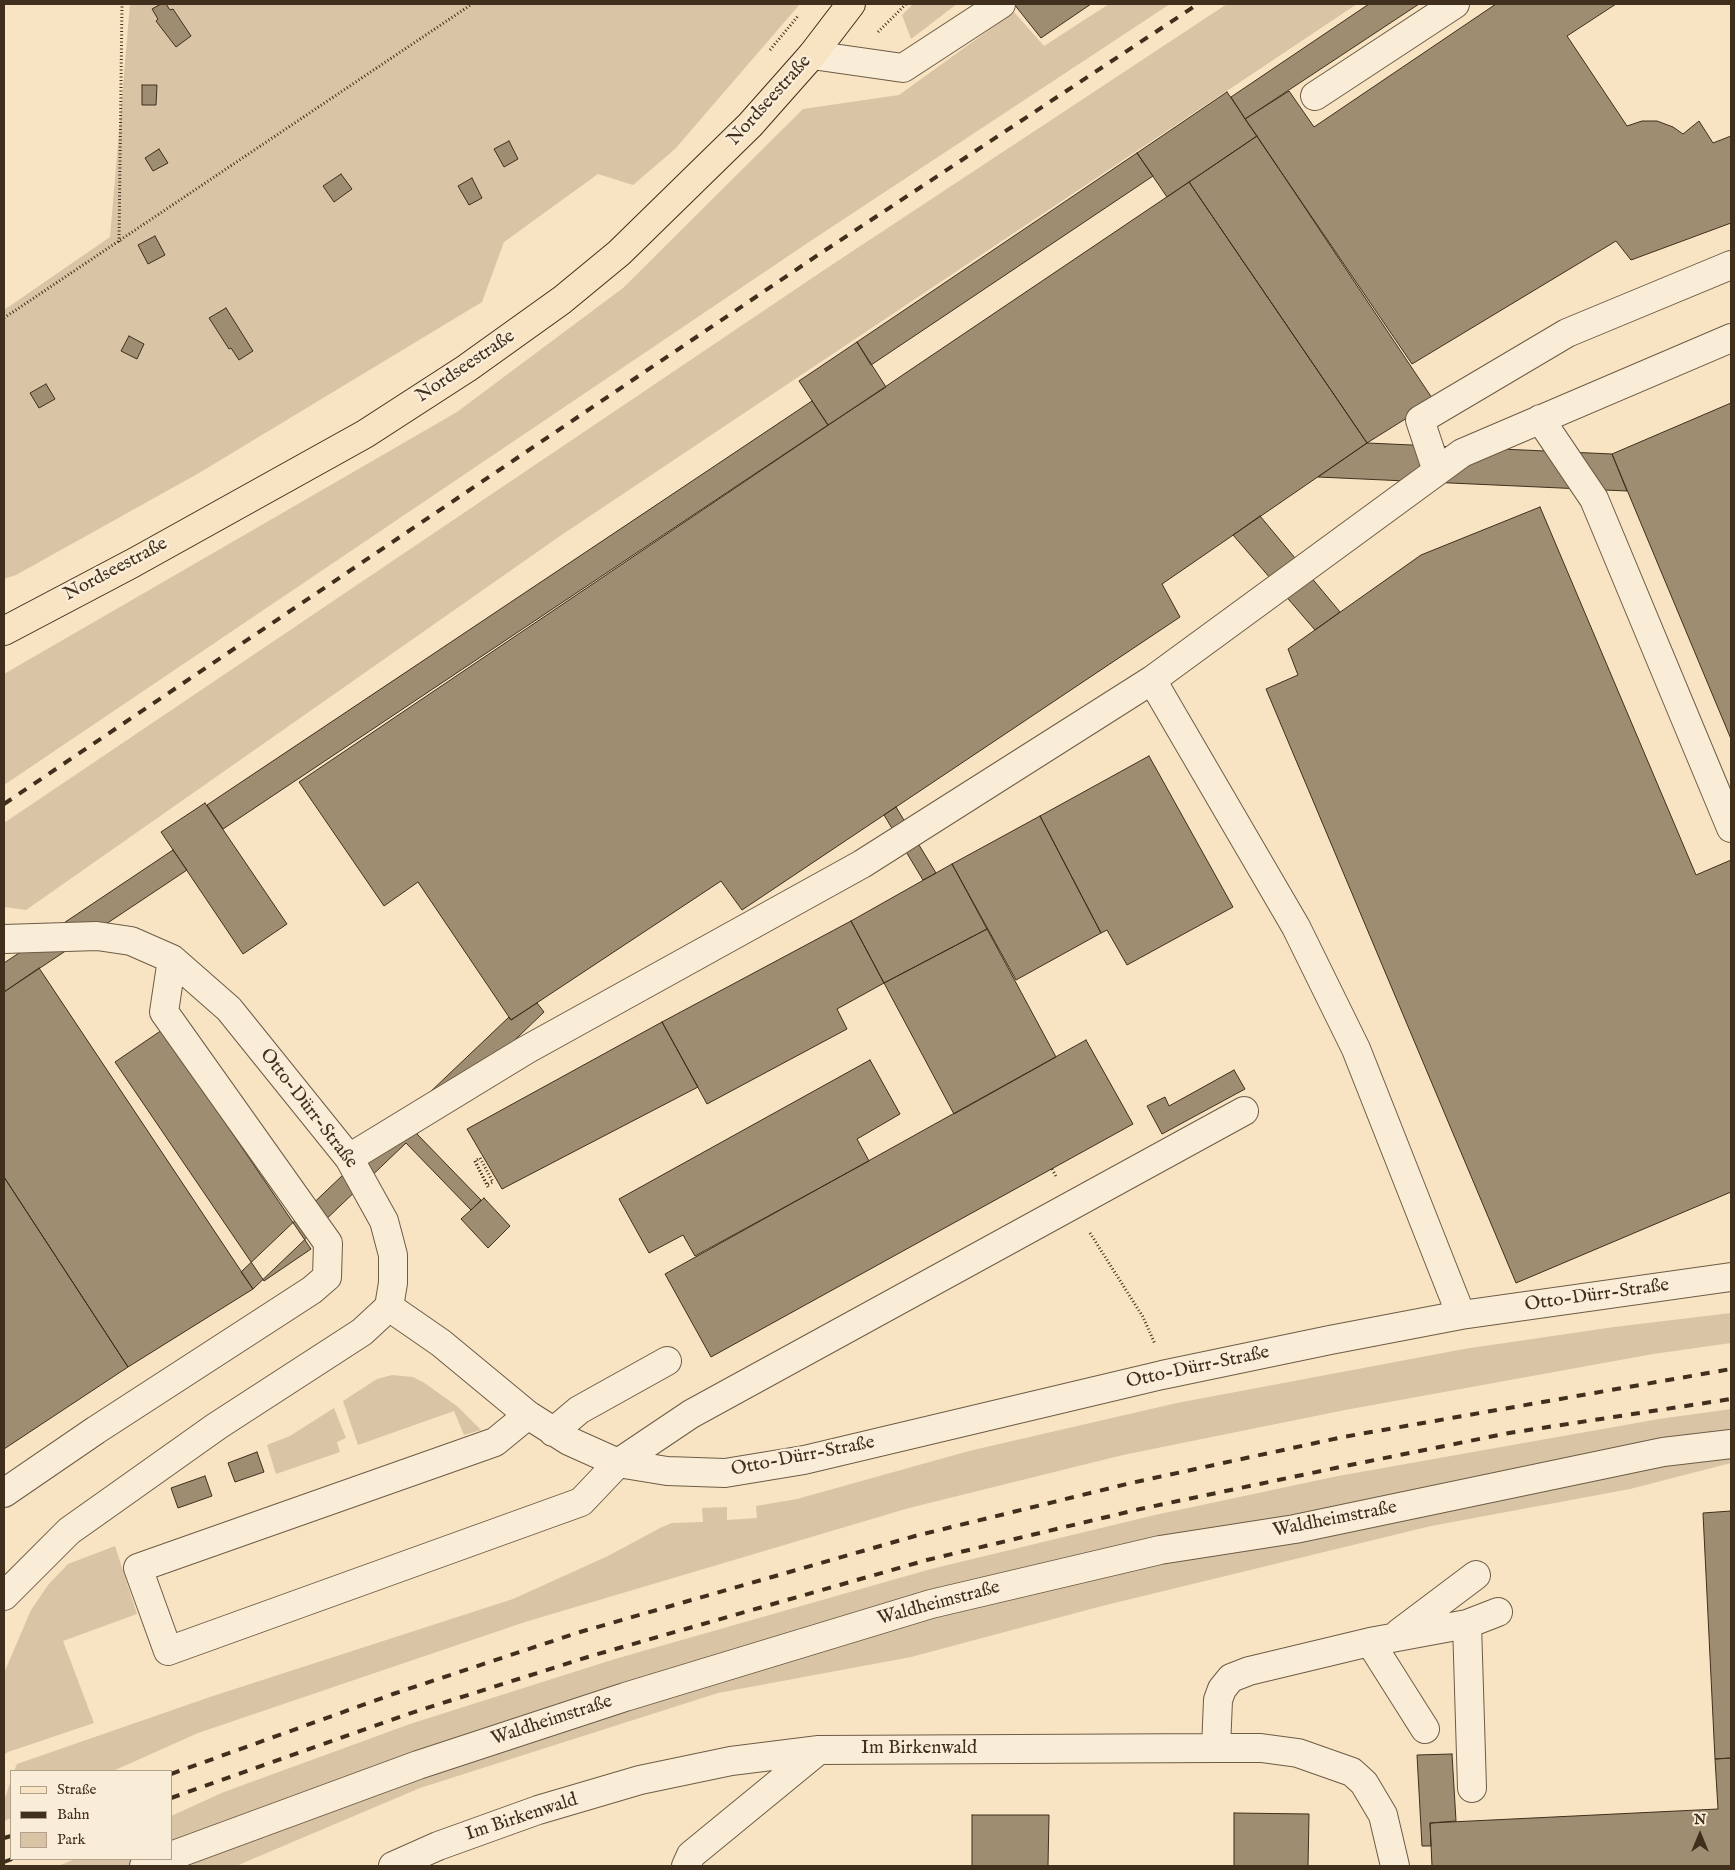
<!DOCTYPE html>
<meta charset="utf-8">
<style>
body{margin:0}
#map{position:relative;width:1735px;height:1870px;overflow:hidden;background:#f8e3c2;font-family:"IM FELL English",serif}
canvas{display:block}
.frame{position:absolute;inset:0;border:5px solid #3f2f1c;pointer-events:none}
.legend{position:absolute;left:10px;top:1770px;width:162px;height:90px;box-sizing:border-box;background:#faedd7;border:1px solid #afa18c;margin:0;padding:6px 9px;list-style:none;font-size:15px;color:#3f2f1c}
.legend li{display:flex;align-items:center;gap:10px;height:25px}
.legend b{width:25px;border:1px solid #afa18c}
.north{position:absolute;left:1675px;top:1810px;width:50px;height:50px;-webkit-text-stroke:4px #faedd7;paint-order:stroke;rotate:0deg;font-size:14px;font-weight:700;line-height:20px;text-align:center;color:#3f2f1c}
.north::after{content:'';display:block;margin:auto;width:18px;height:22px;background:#3f2f1c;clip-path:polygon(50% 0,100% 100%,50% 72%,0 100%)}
</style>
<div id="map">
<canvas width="1735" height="1870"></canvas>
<div class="frame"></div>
<ul class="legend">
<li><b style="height:6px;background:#f8e3c2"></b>Straße</li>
<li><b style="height:6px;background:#3f2f1c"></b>Bahn</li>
<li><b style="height:14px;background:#d9c4a6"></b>Park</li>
</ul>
<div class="north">N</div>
</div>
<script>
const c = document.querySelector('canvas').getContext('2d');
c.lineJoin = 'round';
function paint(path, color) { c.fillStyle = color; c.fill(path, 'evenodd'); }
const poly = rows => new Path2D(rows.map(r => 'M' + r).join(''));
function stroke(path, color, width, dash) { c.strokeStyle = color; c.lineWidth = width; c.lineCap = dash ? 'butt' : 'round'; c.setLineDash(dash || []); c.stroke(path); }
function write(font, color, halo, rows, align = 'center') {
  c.font = font + ' "IM FELL English",serif'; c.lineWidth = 5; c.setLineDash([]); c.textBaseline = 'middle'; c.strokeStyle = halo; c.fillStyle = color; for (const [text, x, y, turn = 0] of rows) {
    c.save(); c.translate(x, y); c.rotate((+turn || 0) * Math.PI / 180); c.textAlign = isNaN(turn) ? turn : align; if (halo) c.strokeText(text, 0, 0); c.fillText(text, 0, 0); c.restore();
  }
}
paint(poly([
 [130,4,800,4,675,149,633,185,598,174,504,242,482,302,199,473,16,575,4,579,4,310,110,237],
 [913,4,957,4,911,39,902,15],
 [1109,4,1170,4,809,242,4,785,4,674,457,412,623,288,803,109,899,95,1014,12,1044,46],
 [1227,4,1357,4,560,536,26,910,4,907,4,823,827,268],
 [1731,1313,1731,1343,1653,1354,1345,1410,1123,1455,909,1508,525,1622,198,1733,113,1771,14,1771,17,1764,210,1697,513,1599,608,1556,662,1527,672,1523,703,1522,702,1508,727,1507,727,1520,757,1518,756,1506,797,1499,969,1451,1177,1403,1464,1349,1614,1327],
 [392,1375,413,1377,423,1382,457,1406,481,1430,464,1435,454,1411,358,1445,343,1401,377,1379],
 [334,1408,346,1438,337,1442,340,1452,276,1474,267,1445,290,1436],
 [1731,1409,1731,1463,1630,1489,1431,1526,1102,1606,911,1657,718,1693,420,1788,236,1866,58,1866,75,1859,171,1859,171,1816,224,1792,410,1724,615,1659,931,1569,1155,1515,1338,1476,1659,1419],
 [115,1546,137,1614,63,1641,94,1723,8,1752,4,1755,4,1673,31,1610,48,1585,68,1564],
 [11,1780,11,1818,4,1821,4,1801]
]), '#d9c4a6');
const building = poly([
 [161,4,166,4,170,10,173,9,191,36,176,47,156,21,158,19,152,9,161,4],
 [1014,4,1091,4,1041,38,1014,4],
 [1369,4,1419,4,1245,119,1231,97,1369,4],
 [1496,4,1616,4,1567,36,1627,126,1642,121,1657,121,1673,127,1683,134,1699,121,1713,143,1731,136,1731,223,1631,260,1616,241,1412,364,1245,119,1289,91,1314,127,1496,4],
 [142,85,157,85,156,105,142,105,142,85],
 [1227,92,1257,136,1167,197,1137,153,1227,92],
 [1257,136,1434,401,1367,443,1189,182,1257,136],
 [509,141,518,159,504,167,494,149,509,141],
 [159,149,168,163,153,171,145,158,159,149],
 [1137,153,1153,176,871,365,857,342,1137,153],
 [341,174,352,189,334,202,323,186,341,174],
 [472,178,482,198,469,205,458,186,472,178],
 [1189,182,1367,443,1162,584,1180,617,742,910,721,881,511,1020,418,882,384,906,299,782,1189,182],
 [155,236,165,255,148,264,138,245,155,236],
 [226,308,253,351,239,360,231,348,229,349,209,318,226,308],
 [129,336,144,344,137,359,121,351,129,336],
 [857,342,886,387,828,425,799,381,857,342],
 [46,384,55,399,39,408,30,393,46,384],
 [812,401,828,425,223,829,207,805,812,401],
 [1731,403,1731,739,1612,454,1731,403],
 [1367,443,1612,454,1627,491,1318,477,1367,443],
 [1540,507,1696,875,1731,860,1731,1192,1516,1283,1266,689,1298,675,1288,649,1421,555,1540,507],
 [1260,516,1340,612,1315,630,1233,535,1260,516],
 [1149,756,1233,907,1127,965,1107,930,1101,933,1040,816,1149,756],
 [205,803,287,924,243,954,161,832,205,803],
 [896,807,936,873,923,880,884,815,896,807],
 [1040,816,1101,933,1016,980,952,864,1040,816],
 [173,850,187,870,4,992,4,963,173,850],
 [952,864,987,929,884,983,851,921,952,864],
 [851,921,884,983,837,1009,847,1029,707,1104,662,1022,851,921],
 [987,929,1056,1057,954,1114,884,983,987,929],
 [39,968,253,1289,128,1367,4,1177,4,992,39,968],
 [537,1003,544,1012,417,1134,481,1200,471,1210,406,1143,253,1289,241,1272,509,1017,511,1020,537,1003],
 [662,1022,698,1087,502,1189,467,1129,662,1022],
 [162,1030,311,1249,264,1281,115,1062,162,1030],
 [1086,1040,1133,1124,711,1357,665,1274,1086,1040],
 [870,1060,900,1114,857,1139,869,1161,695,1256,683,1235,649,1253,619,1199,870,1060],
 [1234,1070,1245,1089,1162,1134,1147,1106,1165,1097,1169,1106,1234,1070],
 [4,1177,128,1367,4,1449,4,1177],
 [484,1198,510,1226,488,1248,461,1219,484,1198],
 [257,1452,264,1472,235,1482,228,1463,257,1452],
 [205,1476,212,1496,178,1508,171,1488,205,1476],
 [1731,1511,1731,1758,1715,1759,1703,1513,1731,1511],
 [1452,1754,1456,1821,1430,1823,1431,1846,1422,1846,1417,1755,1452,1754],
 [1731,1758,1731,1866,1432,1866,1430,1823,1718,1809,1715,1759,1731,1758],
 [1234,1813,1309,1814,1308,1866,1234,1866,1234,1813],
 [972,1815,1049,1815,1048,1866,972,1866,972,1815]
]);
paint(building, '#9f8d72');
stroke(building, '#3f2f1c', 1);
const minor = poly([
 [812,55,903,68,1001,4],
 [1315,96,1455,4],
 [1540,419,1594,499,1731,828],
 [1437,471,1420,420,1567,333,1731,265],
 [1152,680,1296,927,1356,1049,1461,1315],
 [4,939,97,936,131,941,172,959,229,1009,349,1158,384,1221,393,1255,393,1283,389,1307],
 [349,1158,526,1050,862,864,1152,680,1462,453,1731,338],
 [389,1307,441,1343,528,1415,569,1441,618,1463,667,1471,725,1473,804,1460,1162,1375,1330,1340,1461,1315,1731,1277],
 [528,1415,495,1442,138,1568,168,1651,581,1502,618,1463,691,1414,1244,1111],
 [553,1432,579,1410,667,1361],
 [4,1493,96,1430,312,1290,327,1277,328,1243,164,1012,172,959],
 [4,1596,69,1531,217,1426,362,1332,389,1307],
 [1467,1624,1472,1788],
 [1399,1633,1476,1575],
 [1370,1642,1425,1729],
 [1216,1748,1218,1700,1222,1689,1231,1678,1249,1671,1370,1642,1467,1624,1498,1612],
 [171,1856,418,1765,625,1697,931,1604,1160,1550,1295,1529,1663,1452,1731,1444],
 [144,1866,164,1859],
 [393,1866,438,1846,538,1810,640,1780,731,1761,819,1750,1216,1748,1261,1748,1298,1753,1352,1772,1364,1783,1383,1815,1395,1866],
 [686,1866,691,1855,819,1750]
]);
const major = poly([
 [4,631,133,563,365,434,467,368,562,300,619,253,750,125,812,55,851,4]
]);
stroke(minor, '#6d5c46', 30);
stroke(major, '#3f2f1c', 30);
stroke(poly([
 [878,32,906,4],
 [770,50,798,16],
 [119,242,122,4],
 [4,318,472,4],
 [1052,1169,1057,1178],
 [488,1187,475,1161,480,1158,493,1182],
 [1090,1233,1143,1317,1155,1344]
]), '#3f2f1c', 3, [1, 2.5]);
stroke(minor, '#faedd7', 28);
stroke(major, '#f8e3c2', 28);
stroke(poly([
 [4,804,818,255,1198,4],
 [171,1774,396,1693,580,1632,915,1536,1131,1483,1343,1437,1731,1369],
 [171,1798,408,1714,591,1656,927,1560,1140,1509,1345,1466,1509,1433,1731,1399],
 [4,1838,11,1836],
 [4,1862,12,1859]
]), '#3f2f1c', 4, [9, 9]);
stroke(poly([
 [475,1161,487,1185,493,1182]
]), '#3f2f1c', 3, [1, 2.5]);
write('19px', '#3f2f1c', '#faedd7', [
 ["Nordseestraße",770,101,-48],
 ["Nordseestraße",466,367,-34],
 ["Nordseestraße",116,570,-28],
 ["Otto-Dürr-Straße",308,1109,52],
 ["Otto-Dürr-Straße",1597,1296,-8],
 ["Otto-Dürr-Straße",1198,1368,-12],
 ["Otto-Dürr-Straße",803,1457,-11],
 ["Waldheimstraße",1335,1520,-11],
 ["Waldheimstraße",939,1604,-15],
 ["Waldheimstraße",552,1721,-18],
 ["Im Birkenwald",919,1749],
 ["Im Birkenwald",522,1818,-18]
]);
</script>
